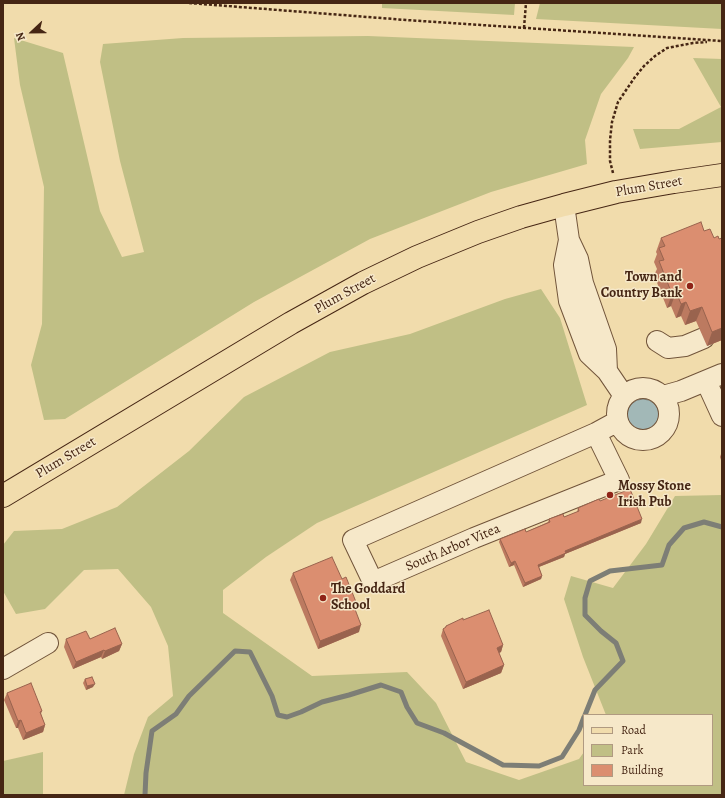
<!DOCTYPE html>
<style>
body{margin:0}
#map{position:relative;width:725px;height:798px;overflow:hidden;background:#f1dcac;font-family:Alegreya,serif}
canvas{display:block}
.frame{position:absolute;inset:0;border:4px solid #462614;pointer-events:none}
.legend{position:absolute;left:583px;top:714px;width:130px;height:72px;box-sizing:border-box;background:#f6e8c9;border:1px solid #b09a81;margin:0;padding:5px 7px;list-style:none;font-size:12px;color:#462614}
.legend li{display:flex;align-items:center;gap:8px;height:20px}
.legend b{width:20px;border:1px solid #b09a81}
.north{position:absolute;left:12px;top:12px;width:40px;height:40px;-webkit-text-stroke:3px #f6e8c9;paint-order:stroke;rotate:248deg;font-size:11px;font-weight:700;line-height:16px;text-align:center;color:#462614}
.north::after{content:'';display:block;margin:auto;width:14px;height:18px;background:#462614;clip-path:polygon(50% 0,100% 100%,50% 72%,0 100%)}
</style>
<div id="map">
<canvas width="725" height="798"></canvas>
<div class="frame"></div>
<ul class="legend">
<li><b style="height:5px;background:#f1dcac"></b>Road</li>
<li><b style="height:11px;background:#c0bf85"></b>Park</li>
<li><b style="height:11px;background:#db8e70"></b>Building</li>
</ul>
<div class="north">N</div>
</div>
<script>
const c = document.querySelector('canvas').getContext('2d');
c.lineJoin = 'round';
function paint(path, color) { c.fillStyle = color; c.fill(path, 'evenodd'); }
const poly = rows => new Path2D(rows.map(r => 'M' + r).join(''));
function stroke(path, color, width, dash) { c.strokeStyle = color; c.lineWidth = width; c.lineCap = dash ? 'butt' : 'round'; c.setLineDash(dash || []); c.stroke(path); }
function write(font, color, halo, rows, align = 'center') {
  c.font = font + ' Alegreya,serif'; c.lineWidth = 3; c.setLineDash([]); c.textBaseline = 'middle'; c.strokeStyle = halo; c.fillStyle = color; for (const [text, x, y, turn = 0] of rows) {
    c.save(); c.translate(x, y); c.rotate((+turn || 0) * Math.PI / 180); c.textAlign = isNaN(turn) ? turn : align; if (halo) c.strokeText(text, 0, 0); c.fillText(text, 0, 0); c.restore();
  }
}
paint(poly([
 [382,3,515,3,514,15,382,8],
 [540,3,722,3,722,29,536,19],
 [368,36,634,47,628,58,601,94,585,140,587,164,491,192,370,239,254,302,65,419,44,420,31,365,42,324,44,187,20,85,14,38,63,53,100,211,122,257,144,252,120,161,100,62,103,44,183,38],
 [693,58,722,59,722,142,640,149,633,129,679,129,721,107],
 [541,289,560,318,587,405,317,523,266,557,223,590,223,613,312,676,407,672,436,703,466,762,519,780,579,759,584,752,584,785,712,785,712,715,606,715,583,657,564,599,571,576,613,588,646,544,675,496,722,495,722,795,124,795,134,754,148,717,173,696,168,646,151,607,118,569,84,570,45,609,16,614,3,591,3,545,14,531,62,529,117,507,189,451,244,397,330,352,410,334,505,299],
 [43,752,43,795,3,795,3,761]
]), '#c0bf85');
const water = poly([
 '627 415a16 16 0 1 1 32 0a16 16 0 1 1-32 0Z'
]);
paint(water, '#a2b8b7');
stroke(water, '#7d7e76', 1);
stroke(poly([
 [585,715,595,690,623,661,616,643,601,631,585,615,585,598,590,581,610,571,662,565,669,545,684,528,704,522,722,527],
 [145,795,146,773,152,731,176,714,189,696,235,651,250,652,272,696,278,715,287,717,301,712,322,702,349,695,381,685,401,692,407,707,417,723,444,733,503,765,539,766,562,757,579,730,584,717]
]), '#7d7e76', 5);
const minor = poly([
 [564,205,569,240,564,265,569,301,589,354,607,371,624,396],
 [569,240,578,259,583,283,606,349,607,371],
 [657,341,668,348,685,346,704,338],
 [706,381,722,416],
 '617 414a26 26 0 1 1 52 0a26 26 0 1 1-52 0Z',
 [663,396,681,391,722,374],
 [596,433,619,480,474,538,373,582,353,540,596,433,618,421],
 [3,669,48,643]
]);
const major = poly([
 [3,496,291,323,363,283,417,257,478,232,521,217,564,205,616,192,674,182,722,175]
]);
stroke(minor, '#71543a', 22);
stroke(major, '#462614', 24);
stroke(poly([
 [189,3,406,20,722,41],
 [524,28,526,3],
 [613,173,610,161,610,140,612,122,618,102,635,77,644,66,655,56,667,48,693,43,707,42]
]), '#462614', 2.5, [3, 2]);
stroke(minor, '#f6e8c9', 20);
stroke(major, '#f1dcac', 22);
paint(poly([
 [704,231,714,238,719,239,722,238,722,340,707,346,696,321,685,325,681,316,676,318,671,306,667,308,654,275,657,269,654,262,657,254,656,252,661,238],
 [722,451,722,463,720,457],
 [600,501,641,523,565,554,564,557,539,567,542,576,541,579,523,587,514,565,509,567,499,542,500,539,526,532,548,522,549,519,564,517,577,512,578,508],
 [293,573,342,579,354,608,359,632,318,649,290,580],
 [463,620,503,645,501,652,499,653,504,665,501,673,463,689,441,636,443,629,445,628,446,626],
 [66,639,90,639,122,644,119,651,102,659,101,657,73,669,64,647],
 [85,679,93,687,86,690,83,683],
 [7,693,42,711,41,714,45,725,43,732,23,740,18,728,16,728,4,700]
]), '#bc7a60');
paint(poly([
 [676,292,671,306,667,308,672,294],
 [686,302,681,316,676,318,681,304],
 [702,307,696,321,685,325,690,311],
 [722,328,722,340,707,346,712,332],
 [642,519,641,523,565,554,564,557,536,568,538,565,565,551],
 [515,561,514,565,509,567,511,563],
 [542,576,541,579,523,587,525,583],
 [356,602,354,610,353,604],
 [361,625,359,632,318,649,320,641],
 [122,644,119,651,102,659,105,651],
 [503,645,501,652,494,655,497,648],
 [104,650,101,657,73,669,76,662],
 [504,665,501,673,463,689,466,682],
 [95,684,93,687,86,690,87,686],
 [21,720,18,728,16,728,18,721],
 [45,725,43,732,23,740,26,733]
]), '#99634e');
const building = poly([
 [701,222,704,231,710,229,714,238,718,236,719,239,722,238,722,328,712,332,702,307,690,311,686,302,681,304,676,292,672,294,659,261,664,260,659,248,665,246,661,238,701,222],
 [630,489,642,519,565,551,566,553,538,565,542,576,525,583,515,561,511,563,500,539,525,529,526,532,550,522,549,519,563,514,564,517,579,511,578,508,599,499,600,501,630,489],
 [332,557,342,579,346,577,356,602,353,604,361,625,320,641,293,573,332,557],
 [489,610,503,645,497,648,504,665,466,682,443,629,446,627,446,626,463,618,463,620,489,610],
 [115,628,122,644,105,651,104,650,76,662,66,639,86,631,90,639,115,628],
 [92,677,95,684,87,686,85,679,92,677],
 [31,683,42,711,40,712,45,725,26,733,21,720,18,721,7,693,31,683]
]);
paint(building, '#db8e70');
stroke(building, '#99634e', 1);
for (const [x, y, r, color] of [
 [690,286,4,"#8f2418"],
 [610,495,4,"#8f2418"],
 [323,598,4,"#8f2418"]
]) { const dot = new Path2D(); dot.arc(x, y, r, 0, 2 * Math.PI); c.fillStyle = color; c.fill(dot); stroke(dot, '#f6e8c9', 1.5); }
write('14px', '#462614', '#f6e8c9', [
 ["Plum Street",649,187,-10],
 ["Plum Street",345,294,-29],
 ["Plum Street",66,458,-31],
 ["South Arbor Vitea",453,548,-23]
]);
write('bold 14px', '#462614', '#f6e8c9', [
 ["Town and",682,278,"right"],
 ["Country Bank",682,294,"right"],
 ["Mossy Stone",618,487],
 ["Irish Pub",618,503],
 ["The Goddard",331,590],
 ["School",331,606]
], 'left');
</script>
